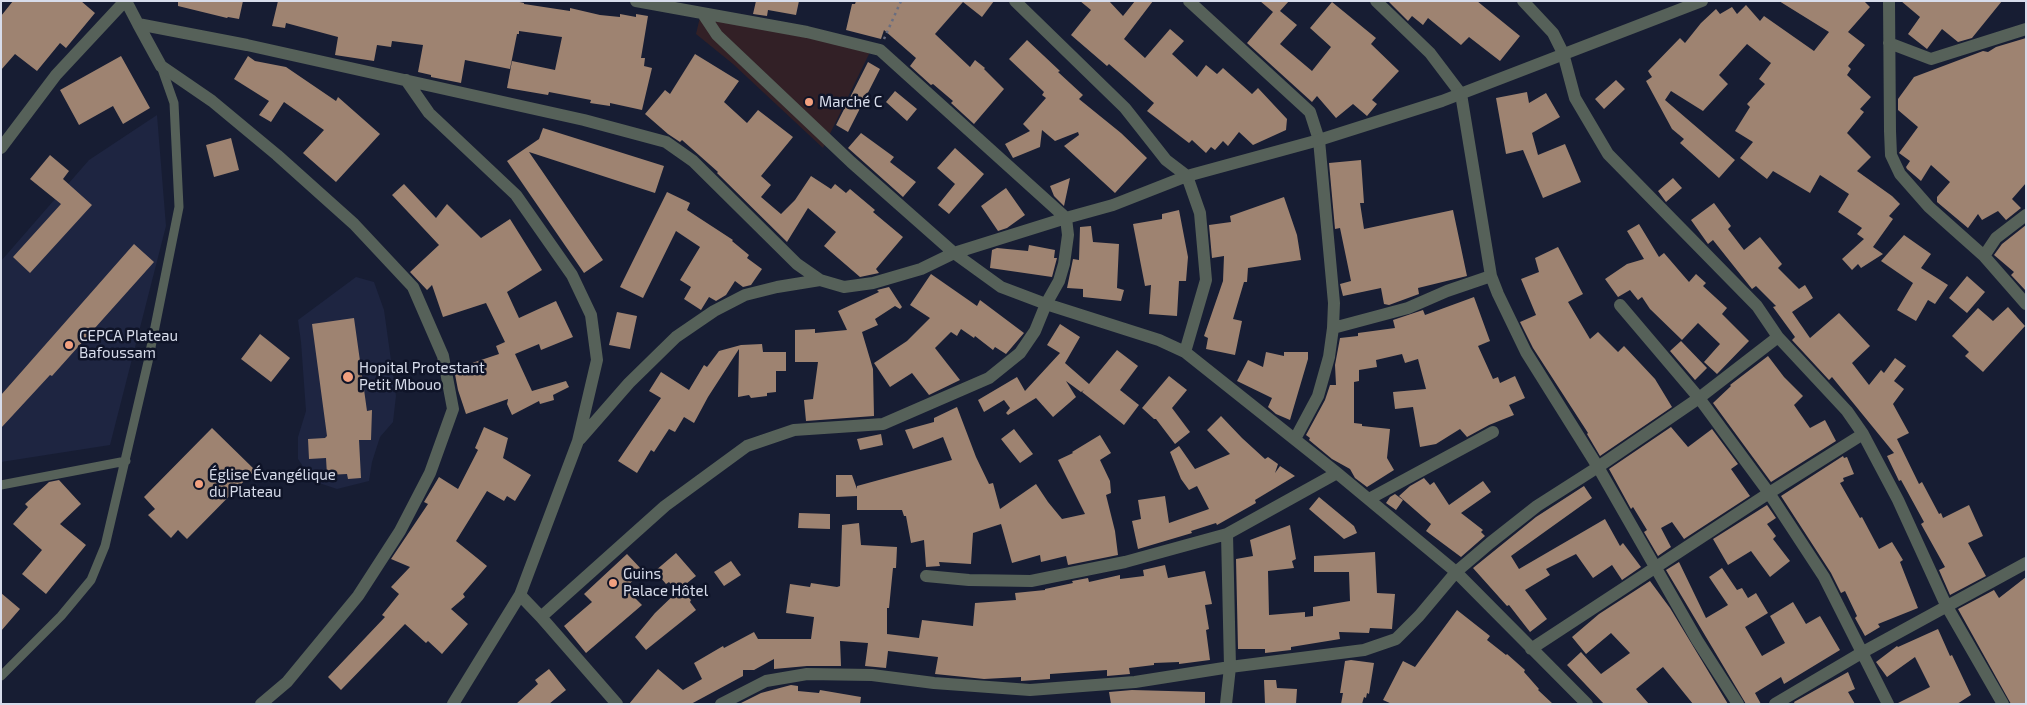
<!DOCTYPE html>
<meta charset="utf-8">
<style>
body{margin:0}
#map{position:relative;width:2027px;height:705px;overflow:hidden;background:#171d33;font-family:"Exo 2",sans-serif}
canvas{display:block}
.frame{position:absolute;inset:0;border:2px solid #d7dceb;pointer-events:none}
</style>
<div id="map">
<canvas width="2027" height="705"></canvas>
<div class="frame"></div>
</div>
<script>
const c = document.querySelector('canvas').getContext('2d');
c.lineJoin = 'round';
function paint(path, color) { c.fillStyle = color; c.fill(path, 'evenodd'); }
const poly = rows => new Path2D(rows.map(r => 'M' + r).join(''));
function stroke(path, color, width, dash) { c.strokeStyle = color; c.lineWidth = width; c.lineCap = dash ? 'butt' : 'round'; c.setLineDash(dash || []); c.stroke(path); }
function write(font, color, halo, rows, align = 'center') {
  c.font = font + ' "Exo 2",sans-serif'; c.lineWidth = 5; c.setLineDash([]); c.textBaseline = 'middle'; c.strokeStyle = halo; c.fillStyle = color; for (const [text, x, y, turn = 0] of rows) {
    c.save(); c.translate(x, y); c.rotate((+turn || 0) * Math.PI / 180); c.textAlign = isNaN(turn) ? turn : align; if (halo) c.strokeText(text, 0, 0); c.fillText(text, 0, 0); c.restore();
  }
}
paint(poly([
 [700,17,871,50,823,148,733,64,696,34]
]), '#322026');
paint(poly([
 [157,115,166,226,110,445,1,462,1,261,89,160],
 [356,277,374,282,384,310,396,396,393,422,380,437,372,462,369,481,337,489,313,481,298,459,298,437,306,411,301,342,298,320]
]), '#1e2541');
paint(poly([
 [13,1,81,1,95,13,66,48,60,43,37,71,15,54,1,70,1,16],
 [178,1,243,1,239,19,228,17,227,18,178,6],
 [278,1,515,1,524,3,524,4,570,11,570,8,600,15,620,17,620,14,636,17,636,14,648,16,641,58,645,58,644,66,652,68,642,110,610,103,610,106,590,103,591,100,549,92,548,95,507,88,512,61,555,70,562,37,519,31,519,34,517,34,510,69,465,60,461,83,431,77,431,75,418,72,423,45,392,41,391,47,377,45,374,61,335,55,338,37,286,23,285,28,272,26],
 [756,1,799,1,796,15,768,10,767,16,753,14],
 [856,1,994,1,982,17,963,2,935,34,970,67,975,60,985,68,984,69,1004,89,974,124,951,103,953,101,933,84,931,85,910,66,916,58,884,30,881,39,846,30,852,4,855,4],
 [1080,1,1109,1,1123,16,1135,1,1153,1,1124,39,1145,58,1170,29,1184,41,1172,54,1197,77,1206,65,1217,74,1223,68,1252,94,1258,88,1287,119,1286,130,1253,145,1239,132,1228,146,1223,141,1215,150,1211,147,1206,153,1192,140,1189,143,1147,111,1154,103,1109,64,1107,66,1071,35,1091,10],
 [1260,1,1289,1,1280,11,1297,25,1280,44,1312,71,1331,47,1310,28,1332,2,1376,38,1371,44,1399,71,1372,100,1377,104,1367,116,1353,104,1336,118,1317,96,1312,102,1247,43,1273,12],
 [1388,1,1477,1,1520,36,1500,61,1469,37,1461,45,1428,18,1423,25,1412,16,1408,21],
 [1779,1,1864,1,1870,7,1848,32,1865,45,1848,66,1851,69,1847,75,1871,97,1860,109,1864,112,1847,133,1871,157,1857,171,1892,196,1900,204,1889,216,1893,219,1873,247,1883,254,1861,268,1858,264,1852,270,1842,259,1864,239,1857,234,1862,228,1838,212,1849,194,1820,175,1810,193,1773,171,1767,179,1740,158,1753,142,1735,131,1750,107,1747,104,1765,84,1759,79,1771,63,1747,44,1719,75,1728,84,1703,111,1671,91,1665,100,1735,160,1719,178,1680,143,1684,139,1672,129,1646,81,1652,77,1648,71,1680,38,1685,43,1701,23,1716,9,1720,14,1732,7,1737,14,1746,5,1760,21,1764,16,1814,51,1829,32],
 [1901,1,2002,1,1972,38,1958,42,1942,29,1927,49,1908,34,1920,17],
 [2026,38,2026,183,2012,199,2021,208,2006,220,1998,211,1982,220,1978,214,1968,228,1937,202,1937,197,1950,182,1931,165,1921,181,1907,169,1906,167,1910,161,1899,153,1918,127,1898,110,1898,99,1914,77,1983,51,1988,52,1996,47],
 [1027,40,1060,71,1058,72,1083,95,1079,99,1121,133,1147,158,1115,193,1064,146,1079,135,1078,132,1055,141,1042,130,1040,147,1013,158,1005,144,1030,131,1023,124,1046,98,1042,95,1044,92,1009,59],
 [695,54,739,81,724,102,747,123,758,110,793,137,761,176,771,185,761,197,781,214,795,200,811,176,831,189,835,184,846,193,850,189,875,210,873,212,903,237,876,269,879,273,860,277,824,246,836,232,808,208,787,242,717,173,718,172,682,140,680,142,668,134,645,114,665,90,670,94],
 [121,56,150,108,123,124,113,106,79,125,60,90],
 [248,56,255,61,286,67,336,101,338,97,380,134,336,182,303,153,324,130,284,102,271,122,259,115,269,101,234,79],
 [868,62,880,69,848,132,836,125],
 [1616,80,1625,89,1604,109,1595,99],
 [895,91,917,109,907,121,886,102],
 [1527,92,1529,103,1546,93,1560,117,1532,133,1538,155,1565,144,1581,182,1543,198,1523,150,1506,154,1496,98],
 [543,128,664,166,655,193,529,152,603,260,584,273,507,161,539,139],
 [861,133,894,157,890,162,916,182,903,197,848,148],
 [231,138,239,170,214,177,206,145],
 [955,148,984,174,949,214,938,205,955,184,937,168],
 [50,155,69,171,63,179,92,205,30,273,13,257,61,204,30,179],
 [1361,160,1364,203,1360,203,1364,229,1453,210,1467,276,1418,288,1419,294,1389,305,1384,304,1381,288,1343,296,1340,284,1351,281,1340,228,1335,229,1329,163],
 [1070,178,1064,206,1054,196,1050,186],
 [1673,178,1682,188,1666,202,1658,191],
 [404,184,436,218,447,204,481,238,510,219,542,270,507,292,519,318,556,301,573,337,541,350,539,344,515,354,532,391,566,381,569,387,553,395,554,400,540,404,539,401,512,415,507,404,508,399,466,414,458,390,454,369,499,354,496,346,505,342,486,303,443,317,432,285,427,290,410,272,439,245,392,195],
 [1006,188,1025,215,1007,228,998,231,981,206],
 [667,192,690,203,687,210,733,240,732,241,749,255,747,258,762,269,751,285,743,287,735,281,726,295,716,301,709,297,701,310,684,299,691,287,680,280,700,247,676,231,643,298,620,287],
 [1284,197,1297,235,1301,260,1248,268,1247,282,1244,282,1233,319,1242,321,1235,355,1206,349,1208,338,1204,336,1223,281,1224,256,1212,258,1209,225,1231,222,1230,216],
 [1714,203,1731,226,1728,229,1744,250,1760,237,1782,264,1778,268,1799,289,1805,285,1813,298,1792,312,1810,338,1839,313,1870,346,1852,363,1869,385,1881,370,1884,373,1895,358,1906,366,1894,381,1904,389,1893,404,1909,433,1897,439,1919,484,1922,482,1939,514,1941,513,1943,518,1969,505,1983,536,1968,543,1986,576,1950,595,1939,570,1945,567,1921,524,1924,522,1901,480,1899,481,1887,456,1894,453,1832,377,1829,380,1792,340,1795,337,1773,307,1776,306,1756,286,1752,289,1713,240,1708,244,1691,220],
 [1179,210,1188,257,1186,281,1179,281,1177,316,1149,314,1151,285,1145,286,1133,224,1162,219,1162,214],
 [1639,224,1659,257,1664,253,1689,282,1696,274,1706,283,1703,286,1727,308,1722,314,1749,341,1717,374,1704,362,1720,344,1698,323,1682,340,1650,309,1642,297,1638,300,1630,290,1618,297,1605,279,1627,264,1644,259,1627,231],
 [2026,225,2026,291,2011,275,2014,272,1994,255,2002,244],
 [1091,226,1093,242,1119,244,1117,288,1124,290,1121,301,1083,297,1083,289,1067,288,1073,259,1079,260,1080,227],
 [1904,235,1931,254,1921,268,1948,285,1935,304,1928,300,1916,321,1897,310,1913,283,1881,261],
 [134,244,154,262,52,376,50,375,1,428,1,395],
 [1029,245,1055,250,1054,258,1057,258,1052,277,990,268,992,250,997,248,1028,251],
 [1558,247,1583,294,1568,302,1590,339,1598,332,1618,352,1624,346,1655,379,1672,407,1600,456,1587,434,1588,433,1533,348,1520,322,1536,315,1521,279,1539,272,1535,258],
 [931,274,977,306,980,300,1024,333,1006,354,995,347,993,350,975,336,974,338,961,329,957,336,951,332,935,348,960,380,929,395,912,373,890,387,874,363,907,341,930,318,910,305],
 [1967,276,1985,292,1967,313,1949,298],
 [889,287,902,307,900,309,895,306,875,319,878,325,862,332,873,369,874,416,806,421,804,400,813,399,818,362,795,362,795,330,815,329,815,333,847,330,838,311,879,292,877,290],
 [1474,297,1490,341,1478,346,1493,379,1498,377,1500,383,1515,376,1525,398,1509,405,1514,415,1489,425,1467,437,1460,429,1436,444,1420,447,1413,407,1395,409,1393,392,1426,389,1418,359,1405,363,1402,354,1376,360,1377,367,1359,370,1359,381,1354,382,1354,423,1362,424,1362,426,1390,429,1387,458,1394,470,1367,487,1355,478,1350,469,1332,459,1309,440,1310,438,1306,435,1325,400,1330,385,1336,385,1335,365,1340,338,1358,336,1358,333,1395,328,1393,320,1423,310,1425,315],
 [2008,307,2025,326,1983,372,1965,356,1969,352,1952,336,1978,308,1993,321],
 [617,312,637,316,630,349,609,345],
 [354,318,367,411,372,410,371,440,359,440,361,478,348,479,347,474,327,475,326,458,309,459,308,439,325,438,327,436,312,324],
 [1060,324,1080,337,1065,363,1089,384,1117,350,1138,366,1120,390,1139,405,1124,425,1082,392,1084,390,1081,392,1066,381,1076,397,1053,417,1036,398,1008,415,1006,413,1010,408,1004,400,984,412,978,400,1017,377,1025,391,1060,353,1047,345],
 [260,334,290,358,271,382,241,359],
 [1681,341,1707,368,1695,380,1670,351],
 [762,344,763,352,786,352,786,371,776,371,776,392,767,393,767,396,751,398,749,395,738,397,739,349,708,397,694,423,684,417,675,432,669,429,654,452,651,450,637,473,618,461,661,398,649,391,661,372,689,390,704,365,707,367,719,351,741,345],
 [1266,352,1284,356,1284,352,1308,352,1308,359,1290,420,1276,414,1268,407,1272,398,1237,381,1248,360,1263,367],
 [1768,356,1784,377,1803,396,1794,405,1810,428,1825,420,1836,441,1771,482,1713,403,1731,386,1730,385],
 [1169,376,1187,390,1172,408,1190,432,1175,444,1156,419,1154,419,1142,408],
 [957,407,976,457,989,484,993,483,1000,509,1036,484,1048,502,1062,519,1085,514,1058,460,1073,453,1072,452,1100,435,1111,453,1100,460,1110,481,1111,493,1106,495,1115,531,1118,555,1068,565,1066,556,1041,562,1040,555,1012,563,1001,524,973,533,971,564,939,562,940,566,926,567,924,540,911,543,906,516,904,516,902,510,857,510,857,496,836,497,836,475,852,475,857,489,857,486,952,460,943,437,913,449,905,430,934,422,934,418],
 [1221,416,1242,438,1265,459,1268,457,1278,464,1275,473,1280,466,1295,476,1255,500,1256,503,1217,525,1216,523,1191,531,1192,533,1138,549,1132,521,1141,519,1138,500,1165,496,1169,523,1209,509,1197,486,1189,490,1181,479,1170,452,1179,446,1195,469,1230,454,1207,430],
 [484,427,508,438,503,458,531,475,515,501,507,496,504,501,487,491,456,541,487,566,463,594,465,597,451,609,468,624,442,654,428,641,426,643,405,624,341,690,328,677,385,617,382,615,399,594,391,587,410,567,391,559,428,504,424,502,439,477,458,489,478,450,475,448],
 [1671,427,1688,447,1712,429,1738,464,1731,469,1750,496,1684,539,1672,522,1661,528,1671,547,1658,556,1644,532,1647,530,1633,507,1631,509,1609,469],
 [212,428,255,470,187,539,178,530,171,538,148,515,155,509,144,497],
 [1014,429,1033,454,1020,463,1001,439],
 [881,434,883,445,860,450,857,439],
 [1843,456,1844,458,1847,457,1854,474,1843,478,1844,481,1840,483,1860,518,1862,517,1879,549,1892,542,1903,560,1900,562,1918,608,1878,624,1880,627,1865,636,1855,618,1857,616,1845,591,1841,593,1831,573,1781,496],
 [1424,478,1430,485,1434,482,1449,505,1483,481,1491,492,1461,513,1483,530,1481,532,1485,536,1461,557,1426,531,1431,524,1399,496,1410,486],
 [59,480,81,504,60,524,86,545,46,594,22,574,42,550,13,524,28,507,25,504,49,482],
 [1584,486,1592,498,1511,556,1519,569,1605,519,1620,546,1623,543,1641,567,1622,580,1612,565,1593,578,1576,554,1546,569,1550,575,1525,590,1547,619,1530,632,1509,605,1507,606,1473,568,1536,517],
 [1395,494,1403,500,1396,510,1386,503,1390,497],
 [1319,497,1354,526,1357,533,1344,539,1309,509],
 [1767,505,1776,518,1767,524,1776,536,1773,539,1790,561,1770,577,1751,551,1728,565,1713,539],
 [799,513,830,514,830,529,798,528],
 [859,523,861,545,897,547,896,568,893,568,889,608,887,608,887,634,919,638,922,620,973,626,975,603,1016,600,1015,593,1045,590,1045,589,1073,583,1072,581,1088,578,1089,582,1120,575,1120,579,1144,576,1143,570,1165,565,1168,578,1205,571,1212,604,1205,605,1209,629,1206,630,1210,660,1179,664,1179,662,1154,663,1154,665,1129,668,1130,674,1107,676,1107,670,1050,674,1050,679,1021,681,1021,677,984,679,935,674,938,657,888,651,886,668,865,666,868,643,840,641,841,666,807,666,774,669,774,659,754,670,743,670,743,676,691,704,629,704,658,669,683,690,702,679,694,663,723,646,724,648,754,632,758,639,811,639,814,617,786,613,790,584,810,587,811,583,837,587,840,586,842,525],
 [1290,525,1296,559,1292,561,1294,568,1268,571,1269,615,1305,612,1305,617,1313,616,1313,607,1350,601,1349,572,1314,572,1314,556,1375,552,1377,593,1395,594,1392,629,1370,628,1369,633,1339,632,1340,639,1291,647,1291,650,1265,653,1265,649,1238,649,1236,559,1253,556,1250,540],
 [676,553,696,576,677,591,669,582,666,584,655,571],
 [627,554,643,571,625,588,642,605,586,653,564,626,592,602,584,594],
 [731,561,741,575,724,586,714,572],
 [1679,562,1706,618,1728,605,1709,577,1722,568,1737,590,1742,588,1748,598,1756,593,1768,613,1745,627,1762,656,1785,643,1770,616,1793,602,1806,624,1820,616,1840,650,1784,684,1781,677,1755,693,1761,704,1746,704,1666,570],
 [2026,577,2026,704,2011,704,1958,609,1994,590,1999,598],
 [1650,581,1670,608,1728,704,1693,704,1663,667,1636,689,1649,704,1604,704,1567,665,1581,652,1601,674,1630,653,1611,633,1586,654,1572,637,1599,614],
 [680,589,691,600,690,602,696,610,646,650,635,637,655,613],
 [1,593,20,609,1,631],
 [1457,610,1490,636,1487,640,1506,655,1507,654,1525,670,1524,672,1539,689,1538,690,1553,704,1392,704,1383,700,1403,661,1415,667],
 [1938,629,1950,656,1952,655,1971,695,1957,704,1896,704,1930,687,1915,657,1887,677,1876,662,1897,646,1898,647],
 [1351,660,1374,663,1369,694,1367,693,1366,698,1364,697,1362,704,1341,704,1343,693,1340,693,1345,661],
 [549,669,566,690,549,704,516,704,538,684,535,680],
 [1848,672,1855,689,1848,692,1855,704,1795,704,1794,702],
 [1264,680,1276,680,1277,688,1297,689,1296,704,1265,704],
 [791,685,798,686,798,691,819,693,820,690,861,697,860,704,739,704,761,693],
 [1132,690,1205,692,1205,704,1111,704,1109,692]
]), '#9e8371');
stroke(poly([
 [884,39,901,1]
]), '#696e81', 2.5, [2.5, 4]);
stroke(poly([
 [1,485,126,461],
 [1,676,61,616,91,580,105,546,148,362,179,207,174,103,161,66]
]), '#566159', 9);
stroke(poly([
 [126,1,138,24,247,45,584,120,666,142,693,161,797,264,820,280,844,287,873,283,921,269,954,253,1066,218,1113,205,1187,176,1200,213,1206,280,1185,352,1337,473,1456,572,1587,704],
 [1189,1,1310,112,1319,140,1334,303,1333,328,1329,357,1318,396,1295,439],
 [1376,1,1430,53,1461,94,1491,276,1498,294,1526,352,1598,467,1697,640,1738,704],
 [1523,1,1553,33,1563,53,1575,98,1608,154,1757,306,1778,337,1847,411,1863,434,1898,500,1946,605,2003,704],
 [1889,1,1890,131,1891,155,1900,174,1929,207,1984,256,2026,304],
 [703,14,717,35,851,162,954,253,1001,287,1046,304,1159,340,1185,352],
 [138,24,161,66,212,101,277,155,354,224,413,287,443,356,453,409,430,473,400,531,358,596,287,682,261,704],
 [1889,43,1931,59,2026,29],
 [406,80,429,113,516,195,572,275,591,315,597,360,578,441,520,595,453,704],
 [1,148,56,75,125,1],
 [1984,256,1996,238,2026,215],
 [1620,305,1699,398,1769,493,1824,577,1888,704],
 [1333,328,1408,308,1447,291,1491,276],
 [580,439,629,383,676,337,714,311,745,295,777,287,820,280],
 [1369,499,1493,432],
 [926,576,969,580,1031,581,1125,562,1227,534,1337,473],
 [520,595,541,617,617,704],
 [541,617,665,506,747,446,794,430,883,424,989,378,1020,353,1035,331,1046,304,1059,281,1064,264,1068,235,1066,218,880,50,807,32,636,1],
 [1531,649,1769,493,1863,434],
 [721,704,766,681,807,674,872,675,934,683,1030,690,1135,682,1230,667,1364,650,1396,639,1419,616,1456,572,1490,543,1537,506,1598,467,1699,398,1778,337],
 [1226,704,1230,667,1227,534],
 [1775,704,1863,652,2026,563]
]), '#566159', 12);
stroke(poly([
 [1015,1,1125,108,1166,160,1187,176,1319,140,1442,101,1702,1]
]), '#566159', 12);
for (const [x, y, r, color] of [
 [809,102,5,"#f2a07f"],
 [69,345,5,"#f2a07f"],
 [348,377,6,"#f2a07f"],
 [199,484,5,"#f2a07f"],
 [613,583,5,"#f2a07f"]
]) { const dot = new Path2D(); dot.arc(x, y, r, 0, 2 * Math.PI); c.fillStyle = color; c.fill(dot); stroke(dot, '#0f1428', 2); }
write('15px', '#d7dceb', '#0f1428', [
 ["Marché C",819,102],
 ["CEPCA Plateau",79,336],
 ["Bafoussam",79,353],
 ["Hopital Protestant",359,368],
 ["Petit Mbouo",359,385],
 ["Église Évangélique",209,475],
 ["du Plateau",209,492],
 ["Guins",623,574],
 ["Palace Hôtel",623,591]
], 'left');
</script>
